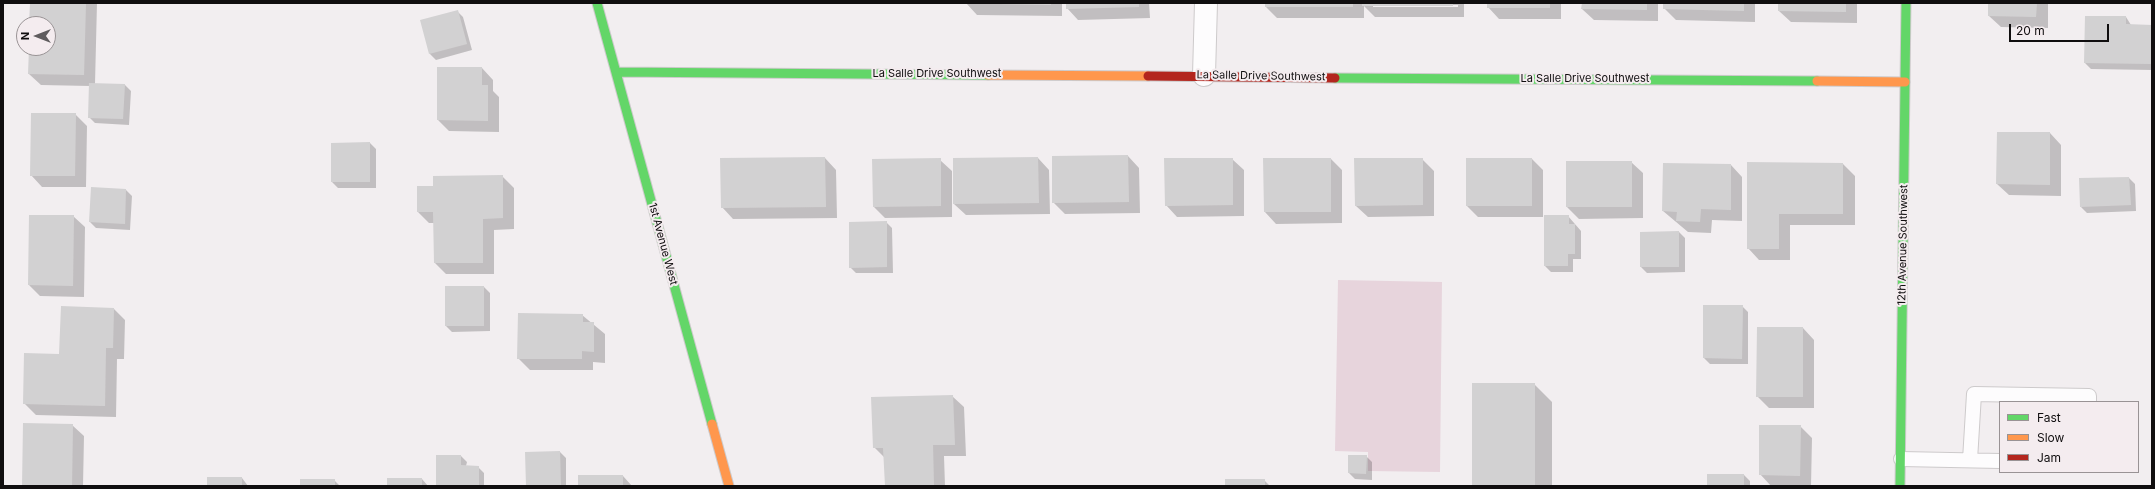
<!DOCTYPE html>
<style>
body{margin:0}
#map{position:relative;width:2155px;height:489px;overflow:hidden;background:#f2eef0;font-family:Inter,sans-serif}
canvas{display:block}
.frame{position:absolute;inset:0;border:4px solid #100e0f;pointer-events:none}
.legend{position:absolute;left:1999px;top:401px;width:140px;height:72px;box-sizing:border-box;background:#f4ecef;border:1px solid #999395;margin:0;padding:5px 7px;list-style:none;font-size:12px;color:#100e0f}
.legend li{display:flex;align-items:center;gap:8px;height:20px}
.legend b{width:20px;border:1px solid #999395}
.north{position:absolute;left:16px;top:16px;width:40px;height:40px;box-sizing:border-box;background:#f4ecef;border:1px solid #999395;border-radius:50%;rotate:270deg;font-size:11px;font-weight:700;line-height:16px;text-align:center;color:#100e0f}
.north::after{content:'';display:block;margin:auto;width:14px;height:18px;background:#5f5c5e;clip-path:polygon(50% 0,100% 100%,50% 72%,0 100%)}
.scale{position:absolute;left:2009px;top:24px;width:100px;height:18px;box-sizing:border-box;border:2px solid #100e0f;border-top:0;padding-left:5px;font-size:12px;line-height:14px;white-space:nowrap;color:#100e0f;-webkit-text-stroke:3px #f4ecef;paint-order:stroke}
</style>
<div id="map">
<canvas width="2155" height="489"></canvas>
<div class="frame"></div>
<ul class="legend">
<li><b style="height:5px;background:#63d668"></b>Fast</li>
<li><b style="height:5px;background:#ff974d"></b>Slow</li>
<li><b style="height:5px;background:#b3261e"></b>Jam</li>
</ul>
<div class="north">N</div>
<div class="scale">20 m</div>
</div>
<script>
const c = document.querySelector('canvas').getContext('2d');
c.lineJoin = 'round';
function paint(path, color) { c.fillStyle = color; c.fill(path, 'evenodd'); }
const poly = rows => new Path2D(rows.map(r => 'M' + r).join(''));
function stroke(path, color, width, dash) { c.strokeStyle = color; c.lineWidth = width; c.lineCap = dash ? 'butt' : 'round'; c.setLineDash(dash || []); c.stroke(path); }
function write(font, color, halo, rows, align = 'center') {
  c.font = font + ' Inter,sans-serif'; c.lineWidth = 4; c.setLineDash([]); c.textBaseline = 'middle'; c.strokeStyle = halo; c.fillStyle = color; for (const [text, x, y, turn = 0] of rows) {
    c.save(); c.translate(x, y); c.rotate((+turn || 0) * Math.PI / 180); c.textAlign = isNaN(turn) ? turn : align; if (halo) c.strokeText(text, 0, 0); c.fillText(text, 0, 0); c.restore();
  }
}
paint(poly([
 [1338,280,1442,282,1440,472,1368,471,1368,452,1335,451]
]), '#e7d4dc');
paint(poly([
 [31,3,97,3,95,84,125,85,131,91,129,125,95,123,89,117,90,86,41,85,29,74,30,48,48,48,48,24,30,24],
 [966,3,1062,3,1062,16,977,15],
 [1067,3,1149,3,1150,18,1078,20,1067,8],
 [1266,3,1464,3,1464,17,1375,17,1364,6,1364,18,1277,18,1266,7],
 [1373,5,1458,5,1458,7,1373,7],
 [1488,3,1561,3,1561,19,1499,19,1488,7],
 [1583,3,1658,3,1658,21,1594,20,1582,9],
 [1664,3,1755,3,1755,22,1676,20,1664,8],
 [1779,3,1857,3,1857,23,1791,22,1779,11],
 [1989,3,2048,3,2048,28,2001,27,1989,16],
 [457,11,463,17,472,50,436,60,430,54,422,21],
 [2126,17,2131,25,2152,26,2152,70,2091,69,2085,63],
 [482,68,493,80,493,91,499,97,499,132,449,131,438,120],
 [75,114,87,126,86,187,42,187,31,175],
 [2050,133,2061,145,2061,196,2009,195,1997,184],
 [370,143,376,149,376,188,338,188,332,182,332,144],
 [1128,156,1139,168,1140,213,1065,214,1053,202],
 [825,158,836,170,837,218,733,219,722,207,721,159],
 [1038,158,1049,170,1050,214,966,215,954,204],
 [1232,159,1244,170,1244,216,1177,217,1166,205],
 [1264,159,1331,159,1342,170,1342,223,1276,224,1265,212],
 [1422,159,1434,171,1434,216,1368,217,1356,206],
 [1532,159,1543,170,1543,217,1478,217,1467,206],
 [940,160,952,171,952,217,885,218,874,207],
 [1567,162,1631,162,1643,173,1643,218,1579,219,1567,207],
 [1748,163,1843,164,1855,176,1855,225,1790,225,1790,260,1759,260,1748,248],
 [1731,165,1742,177,1742,221,1712,220,1711,233,1688,232,1663,211],
 [502,176,514,188,514,229,494,230,494,274,446,274,435,263,434,223,429,223,418,212,418,187,434,187],
 [2129,178,2135,184,2136,211,2087,213,2081,207],
 [126,190,132,196,130,230,96,228,90,222],
 [73,216,85,227,84,297,40,296,29,285],
 [1568,216,1581,231,1581,259,1573,259,1573,272,1551,272,1545,266],
 [886,222,892,228,893,273,856,273,850,267],
 [1679,232,1685,238,1685,272,1647,273,1641,267],
 [446,287,484,287,490,293,490,331,452,332,446,326],
 [1742,306,1748,312,1748,364,1710,364,1704,358],
 [114,309,125,320,124,359,117,359,116,417,36,415,24,403,60,355],
 [582,315,605,334,605,363,593,362,593,370,530,370,518,358],
 [1758,328,1803,328,1814,340,1814,408,1769,408,1757,396],
 [1534,384,1552,402,1552,486,1473,486],
 [952,396,964,407,966,456,944,456,945,486,886,486,885,458,874,447],
 [72,425,84,436,83,486,23,486],
 [1800,426,1812,438,1811,486,1771,486,1760,474],
 [560,452,566,458,566,486,527,486],
 [461,456,467,462,466,466,478,467,484,473,484,486,437,486],
 [1366,456,1372,462,1372,480,1355,479,1349,473],
 [1708,475,1744,475,1750,481,1750,486,1708,486],
 [623,476,632,486,579,486],
 [242,478,248,486,208,486],
 [422,479,428,486,388,486],
 [334,480,340,486,301,486],
 [1264,480,1270,486,1226,486]
]), '#0003');
paint(poly([
 [30,3,86,3,84,75,28,74,29,48,48,48,48,24,29,24],
 [1001,3,1051,3,1051,5,1001,4],
 [1066,3,1139,3,1139,7,1066,9],
 [1265,3,1353,3,1353,7,1265,7],
 [1362,3,1453,3,1453,6,1362,6],
 [1487,3,1550,3,1550,8,1487,8],
 [1582,3,1647,3,1647,10,1581,9],
 [1663,3,1744,3,1744,11,1663,9],
 [1778,3,1846,3,1846,12,1778,11],
 [1988,3,2037,3,2036,17,1988,16],
 [458,10,467,44,429,54,420,20],
 [2085,16,2126,16,2126,24,2152,25,2152,64,2084,63],
 [437,67,482,67,482,85,488,85,488,121,437,120],
 [89,83,125,84,123,119,88,118],
 [31,113,76,113,75,176,30,176],
 [1997,132,2050,132,2050,185,1996,184],
 [370,142,370,182,331,182,331,143],
 [1128,155,1129,202,1052,203,1052,156],
 [825,157,826,207,721,208,720,158],
 [1038,157,1039,203,953,204,953,158],
 [941,158,941,206,873,207,872,159],
 [1164,158,1233,158,1233,205,1165,206],
 [1263,158,1331,158,1331,212,1264,212],
 [1354,158,1423,158,1423,205,1355,206],
 [1466,158,1532,158,1532,206,1466,206],
 [1566,161,1632,161,1632,207,1566,207],
 [1747,162,1843,163,1843,214,1779,214,1779,249,1747,249],
 [1663,163,1731,164,1731,210,1701,209,1700,222,1676,221,1677,212,1662,211],
 [503,175,503,218,483,219,483,263,434,263,433,212,417,212,417,186,433,186,433,176],
 [2129,177,2131,205,2080,207,2079,178],
 [91,187,126,189,125,224,89,222],
 [29,215,74,215,73,286,28,285],
 [1544,215,1569,215,1569,224,1575,224,1575,254,1568,254,1568,266,1544,266],
 [887,221,887,267,849,268,849,222],
 [1679,231,1679,267,1640,267,1640,232],
 [445,286,484,286,484,326,445,326],
 [1703,305,1743,305,1742,359,1703,358],
 [61,306,114,308,113,348,106,348,105,406,23,404,24,353,59,354],
 [518,313,583,314,583,322,594,322,594,352,582,351,582,359,517,359],
 [1757,327,1803,327,1803,397,1756,397],
 [1472,383,1535,383,1535,486,1472,486],
 [953,395,955,445,933,445,934,486,885,486,883,448,873,448,871,397],
 [23,423,73,424,72,486,22,486],
 [1759,425,1801,425,1800,476,1759,475],
 [560,451,561,486,526,486,525,452],
 [436,455,461,455,461,465,479,466,479,486,436,486],
 [1348,455,1367,455,1366,474,1348,473],
 [1707,474,1744,474,1744,486,1707,486],
 [578,475,623,475,623,486,578,486],
 [207,477,242,477,242,486,207,486],
 [387,478,422,478,422,486,387,486],
 [300,479,335,479,335,486,300,486],
 [1225,479,1265,479,1265,486,1225,486]
]), '#d2d1d2');
const lane = poly([
 [1901,459,2000,461],
 [1970,460,1974,394,2089,396,2089,402]
]);
const street = poly([
 [1204,75,1206,3]
]);
const fast = poly([
 [597,3,712,424],
 [616,72,988,75],
 [1335,78,1817,81],
 [1900,486,1906,3]
]);
const slow = poly([
 [988,75,1148,76],
 [1817,81,1905,82],
 [712,424,729,486]
]);
const jam = poly([
 [1148,76,1335,78]
]);
stroke(lane, '#cdcacb', 16);
stroke(street, '#cdcacb', 24);
stroke(fast, '#cdcacb', 11);
stroke(slow, '#cdcacb', 11);
stroke(jam, '#cdcacb', 11);
stroke(lane, '#fdfcfd', 14);
stroke(street, '#fdfcfd', 22);
stroke(fast, '#63d668', 9);
stroke(slow, '#ff974d', 9);
stroke(jam, '#b3261e', 9);
write('11px', '#100e0f', '#f4ecef', [
 ["La Salle Drive Southwest",937,74],
 ["La Salle Drive Southwest",1261,76,1],
 ["La Salle Drive Southwest",1585,79],
 ["1st Avenue West",663,244,75],
 ["12th Avenue Southwest",1903,245,-89]
]);
</script>
